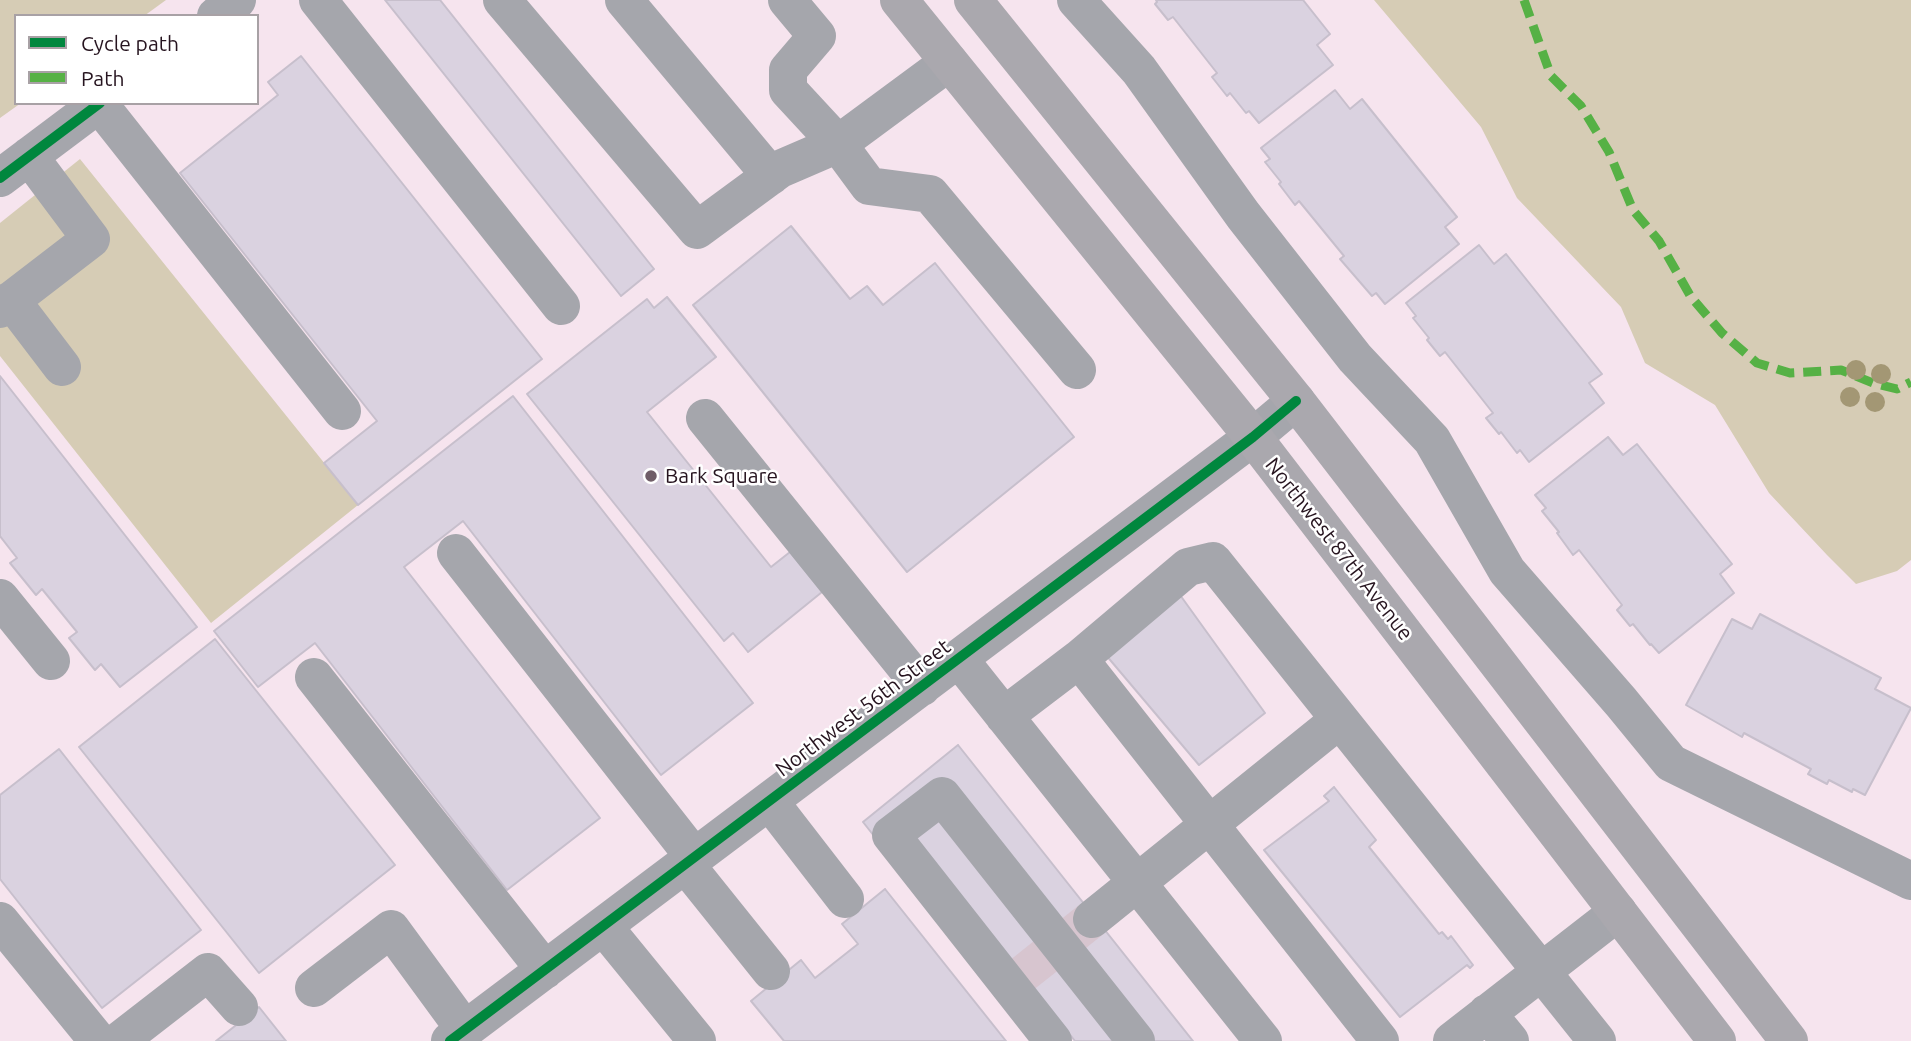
<!DOCTYPE html>
<style>
body{margin:0}
#map{position:relative;width:1911px;height:1041px;overflow:hidden;background:#f6e4ee;font-family:Ubuntu,sans-serif}
canvas{display:block}
.legend{position:absolute;left:14px;top:14px;width:245px;height:91px;box-sizing:border-box;background:#fff;border:2px solid #a8a1a5;margin:0;padding:9px 12px;list-style:none;font-size:21px;color:#26141f}
.legend li{display:flex;align-items:center;gap:14px;height:35px}
.legend b{width:35px;border:2px solid #a8a1a5}
</style>
<div id="map">
<canvas width="1911" height="1041"></canvas>
<ul class="legend">
<li><b style="height:9px;background:#00873e"></b>Cycle path</li>
<li><b style="height:9px;background:#56b145"></b>Path</li>
</ul>
</div>
<script>
const c = document.querySelector('canvas').getContext('2d');
c.lineJoin = 'round';
function paint(path, color) { c.fillStyle = color; c.fill(path, 'evenodd'); }
const poly = rows => new Path2D(rows.map(r => 'M' + r).join(''));
function stroke(path, color, width, dash) { c.strokeStyle = color; c.lineWidth = width; c.lineCap = dash ? 'butt' : 'round'; c.setLineDash(dash || []); c.stroke(path); }
function write(font, color, halo, rows, align = 'center') {
  c.font = font + ' Ubuntu,sans-serif'; c.lineWidth = 5; c.setLineDash([]); c.textBaseline = 'middle'; c.strokeStyle = halo; c.fillStyle = color; for (const [text, x, y, turn = 0] of rows) {
    c.save(); c.translate(x, y); c.rotate((+turn || 0) * Math.PI / 180); c.textAlign = isNaN(turn) ? turn : align; if (halo) c.strokeText(text, 0, 0); c.fillText(text, 0, 0); c.restore();
  }
}
paint(poly([
 [0,0,166,0,144,16,16,16,16,103,21,103,0,118],
 [1374,0,1911,0,1911,560,1897,571,1856,584,1827,555,1769,493,1715,405,1645,363,1621,307,1517,198,1481,127],
 [80,159,358,505,211,623,0,356,0,223]
]), '#d6ccb5');
const building = poly([
 [385,0,440,0,654,269,621,296,385,0],
 [1156,0,1303,0,1330,34,1317,45,1333,65,1259,123,1249,111,1246,113,1230,93,1227,96,1212,77,1217,73,1173,17,1168,20,1155,4,1157,2,1156,0],
 [301,56,542,359,358,505,324,463,377,421,180,173,278,95,268,82,301,56],
 [1335,90,1350,109,1362,99,1457,217,1445,227,1459,244,1385,304,1376,293,1372,296,1340,259,1344,256,1299,201,1295,205,1279,184,1281,182,1265,162,1270,159,1261,148,1335,90],
 [791,226,850,299,867,286,883,305,935,263,1074,437,907,572,693,305,791,226],
 [1479,245,1494,264,1506,254,1602,374,1589,383,1604,403,1529,462,1520,450,1517,453,1501,432,1499,434,1486,418,1493,413,1445,352,1440,356,1427,340,1429,338,1413,318,1416,316,1406,303,1479,245],
 [667,297,716,357,647,412,771,567,790,552,822,592,748,652,733,633,724,641,527,394,647,299,654,308,667,297],
 [0,376,197,627,120,687,101,664,95,670,69,638,77,632,42,589,36,595,10,563,17,558,0,536,0,376],
 [513,396,753,703,661,775,463,521,404,567,600,818,507,890,315,643,258,687,214,631,513,396],
 [1608,437,1623,455,1637,444,1732,564,1720,574,1734,593,1659,653,1651,644,1650,645,1633,624,1630,626,1617,610,1622,605,1579,550,1573,555,1557,533,1559,532,1542,511,1546,508,1535,495,1608,437],
 [1175,588,1265,713,1199,765,1100,648,1175,588],
 [1760,614,1881,678,1875,689,1911,708,1865,795,1853,789,1852,792,1829,780,1827,784,1808,774,1811,769,1744,733,1742,737,1686,705,1732,619,1752,629,1760,614],
 [215,639,395,865,259,973,79,747,215,639],
 [958,745,1193,1041,1075,1041,911,834,889,855,863,822,958,745],
 [59,749,201,930,102,1008,0,879,0,795,59,749],
 [1334,787,1376,840,1369,847,1439,934,1442,932,1448,939,1451,936,1473,965,1470,968,1467,965,1400,1017,1264,850,1329,801,1324,796,1334,787],
 [885,889,1006,1041,784,1041,751,1001,801,960,815,978,858,944,842,924,885,889],
 [259,1007,286,1041,216,1041,259,1007]
]);
paint(building, '#dad2e0');
stroke(building, '#c7bfcc', 2);
stroke(poly([
 [1023,974,1092,919]
]), '#d7c5cf', 38, [38, 19]);
stroke(poly([
 [318,0,561,306],
 [502,0,697,230,780,169,838,144,788,90,788,70,817,36,787,0],
 [624,0,771,176],
 [1076,0,1139,70,1243,215,1355,358,1432,440,1507,571,1621,702,1671,763,1911,881],
 [216,16,237,0],
 [949,62,838,144,869,186,930,194,1077,370],
 [99,104,342,411],
 [0,178,100,103],
 [11,300,62,367],
 [0,309,91,239,29,156],
 [705,418,922,687],
 [456,553,695,858],
 [0,598,51,661],
 [959,659,1263,1041],
 [1079,659,1188,567,1213,561,1597,1041],
 [314,677,545,970],
 [1004,716,1079,659,1380,1041],
 [770,802,845,899],
 [686,865,771,971],
 [1092,919,1339,720],
 [0,921,98,1041],
 [604,927,697,1041],
 [314,988,391,929,465,1030],
 [1487,1013,1510,1041],
 [119,1041,208,972,239,1007],
 [450,1041,1253,437,1296,401],
 [1053,1041,891,835,942,796,1136,1041],
 [1452,1041,1618,912]
]), '#a5a6ac', 38);
stroke(poly([
 [899,0,1253,437,1717,1041],
 [973,0,1296,401,1789,1041]
]), '#aaa8ae', 38);
stroke(poly([
 [1524,0,1551,76,1581,106,1609,152,1633,210,1659,241,1691,297,1722,333,1757,363,1790,373,1841,370,1873,383,1897,389,1911,382]
]), '#56b145', 9, [18, 9]);
stroke(poly([
 [0,178,100,103],
 [450,1041,1253,437,1296,401]
]), '#00873e', 10);
c.fillStyle = '#a39774';
for (const [x, y] of [
 [1856,370],
 [1881,374],
 [1850,397],
 [1875,402]
]) { c.beginPath(); c.arc(x, y, 10, 0, 2 * Math.PI); c.fill(); }
for (const [x, y, r, color] of [
 [651,476,7,"#6f5d67"]
]) { const dot = new Path2D(); dot.arc(x, y, r, 0, 2 * Math.PI); c.fillStyle = color; c.fill(dot); stroke(dot, '#fff', 2.5); }
write('21px', '#26141f', '#fff', [
 ["Bark Square",665,476]
], 'left');
write('21px', '#26141f', '#fff', [
 ["Northwest 87th Avenue",1339,549,52],
 ["Northwest 56th Street",863,708,-37]
]);
</script>
